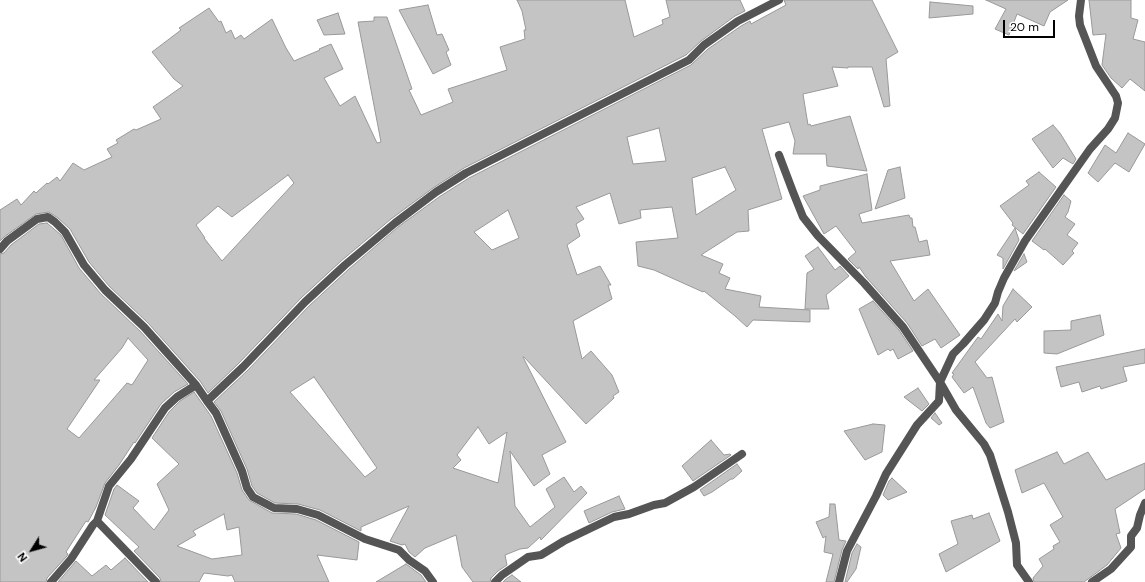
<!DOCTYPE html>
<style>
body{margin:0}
#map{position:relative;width:1145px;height:582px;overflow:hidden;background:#fff;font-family:"DM Sans",sans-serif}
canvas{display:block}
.north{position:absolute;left:12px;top:530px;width:40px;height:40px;-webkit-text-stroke:3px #fff;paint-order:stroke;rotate:233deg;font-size:11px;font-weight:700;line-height:16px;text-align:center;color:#000}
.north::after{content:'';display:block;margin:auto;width:14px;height:18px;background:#000;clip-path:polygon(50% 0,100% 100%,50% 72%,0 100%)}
.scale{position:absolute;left:1003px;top:20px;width:52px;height:18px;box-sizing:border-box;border:2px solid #000;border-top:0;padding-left:5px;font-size:12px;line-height:14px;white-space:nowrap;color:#000;-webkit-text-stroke:3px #fff;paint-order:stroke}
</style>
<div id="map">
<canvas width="1145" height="582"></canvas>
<div class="north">N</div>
<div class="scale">20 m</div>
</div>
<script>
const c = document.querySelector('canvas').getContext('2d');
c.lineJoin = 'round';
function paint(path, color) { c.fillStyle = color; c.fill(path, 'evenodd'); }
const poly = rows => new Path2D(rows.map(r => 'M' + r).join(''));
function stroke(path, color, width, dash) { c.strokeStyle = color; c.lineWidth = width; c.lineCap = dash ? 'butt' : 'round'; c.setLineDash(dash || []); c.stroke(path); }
const building = poly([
 [517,0,625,0,634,37,663,24,662,20,670,17,666,0,740,0,745,11,735,16,701,41,686,55,464,168,433,188,391,219,341,261,301,298,239,363,208,393,200,381,148,323,109,286,89,262,70,229,58,218,49,212,36,214,4,237,0,241,0,210,17,199,21,205,34,191,36,193,47,183,48,184,57,177,60,181,73,163,84,170,112,157,107,149,118,143,116,140,134,129,136,130,161,119,153,107,183,86,174,79,152,52,181,30,179,28,209,8,219,22,221,21,226,33,231,30,235,39,241,35,244,39,272,19,286,48,294,61,320,50,319,49,331,44,343,69,324,78,340,106,355,96,377,143,381,142,358,22,374,21,374,17,387,17,412,89,409,90,421,115,453,102,448,89,507,70,500,47,525,39,524,30,526,30,522,11,517,0],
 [288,175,294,183,222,261,204,238,205,238,196,225,218,206,232,217,288,175],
 [784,0,872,0,898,52,886,59,890,106,884,107,872,67,848,67,848,68,832,67,838,86,803,94,808,125,810,124,811,126,850,116,867,171,827,166,826,154,793,154,795,141,789,122,762,129,782,199,748,210,749,231,737,232,701,255,723,264,719,273,730,278,725,289,761,296,759,307,810,310,810,322,753,320,747,327,735,316,704,291,703,292,654,270,638,266,636,242,678,238,672,207,640,210,641,218,619,224,610,193,576,207,584,219,576,224,580,236,567,245,577,275,600,266,611,285,608,285,612,299,573,321,582,359,591,351,612,375,619,392,613,396,614,398,586,424,524,357,523,357,566,442,542,455,550,474,534,486,510,451,515,506,530,527,555,507,546,489,564,477,574,492,581,486,587,493,541,540,540,537,528,548,520,549,505,555,507,565,498,571,491,578,490,582,473,582,462,567,456,535,425,548,415,557,409,552,405,544,402,545,390,541,409,506,361,527,361,531,320,510,298,504,275,503,257,493,252,486,247,469,221,411,214,402,247,371,309,306,349,269,398,227,439,197,469,178,691,65,708,49,741,26,750,21,751,24,786,5,784,0],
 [659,128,666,161,633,164,627,137,659,128],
 [725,167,736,190,696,215,692,178,725,167],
 [508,210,519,238,492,250,474,232,508,210],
 [314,377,377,468,365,477,290,392,314,377],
 [478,427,489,444,507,432,498,483,453,468,461,460,457,455,478,427],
 [986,0,1068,0,1050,12,1044,26,1017,14,1009,35,995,29,1006,9,986,0],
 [1089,0,1131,0,1131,18,1138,20,1133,39,1145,42,1145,91,1130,79,1122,88,1111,78,1102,65,1106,34,1093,35,1089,0],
 [930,2,973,6,973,14,929,18,930,2],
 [428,5,437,35,442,34,449,50,446,52,451,65,433,74,399,10,428,5],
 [338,13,345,34,324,35,317,20,338,13],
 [1053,125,1060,133,1076,159,1073,164,1063,158,1053,168,1032,139,1053,125],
 [1128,133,1145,144,1129,172,1115,163,1098,182,1088,173,1105,145,1116,153,1128,133],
 [900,167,905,198,875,209,888,170,900,167],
 [1039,172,1056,187,1023,234,1012,225,1013,223,1000,206,1029,185,1026,181,1039,172],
 [867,174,872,210,859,214,862,223,909,215,910,218,912,218,913,227,915,227,919,242,927,240,930,255,890,261,914,301,928,289,960,335,941,348,935,339,922,346,907,323,866,277,859,267,858,269,848,259,856,252,836,226,824,234,803,196,820,190,820,186,867,174],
 [1064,195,1071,201,1068,212,1065,217,1075,224,1067,235,1078,243,1072,251,1074,253,1063,265,1045,249,1044,250,1032,241,1064,195],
 [47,223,61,235,79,268,101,294,140,331,188,384,174,392,161,404,135,443,134,442,119,465,105,483,96,507,88,522,86,521,66,552,68,554,67,556,47,578,46,582,0,582,0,254,4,253,11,245,39,224,47,223],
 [128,338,148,360,132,385,127,383,79,438,67,429,100,380,94,380,122,348,128,338],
 [1015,228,1019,240,1003,269,1003,258,997,255,1015,228],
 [818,247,835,270,840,266,849,276,826,295,829,309,805,309,807,273,814,269,805,256,818,247],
 [1024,254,1027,262,1014,271,1024,254],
 [1013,289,1032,307,1017,322,1015,319,975,362,987,378,992,377,1004,422,990,428,986,423,973,387,964,393,952,377,954,374,952,373,978,337,981,339,998,314,1002,321,1003,306,1013,289],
 [873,301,899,330,913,351,898,359,893,349,890,351,888,349,878,355,859,309,873,301],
 [1100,315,1104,335,1057,354,1044,353,1044,331,1071,330,1071,321,1100,315],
 [1145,349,1145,363,1123,367,1127,381,1101,389,1100,386,1082,392,1079,382,1061,387,1056,367,1145,349],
 [918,388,929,404,922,411,904,397,918,388],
 [194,392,211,416,237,473,242,490,249,500,272,513,296,514,316,520,359,542,357,560,317,555,329,582,235,582,232,575,228,576,204,573,199,582,161,582,160,578,134,551,139,547,105,515,114,489,117,485,139,501,133,508,154,530,169,510,157,484,179,464,152,438,169,412,180,401,194,392],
 [224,514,227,530,239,527,242,555,212,559,177,546,196,535,193,531,224,514],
 [935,413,942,423,939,425,931,418,935,413],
 [873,424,885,425,882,452,865,460,844,431,873,424],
 [711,440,724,455,730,454,731,455,693,481,682,466,711,440],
 [1057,452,1064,464,1088,452,1106,480,1145,463,1145,489,1115,509,1120,533,1116,534,1121,548,1107,565,1084,582,1034,582,1033,578,1043,566,1039,559,1054,549,1053,546,1060,542,1050,525,1063,517,1044,483,1022,493,1015,470,1057,452],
 [737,464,742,471,733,479,731,479,712,492,704,496,700,490,737,464],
 [892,478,907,492,888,500,883,495,889,481,892,478],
 [619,496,625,509,612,512,589,523,584,511,619,496],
 [830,504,835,504,839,540,846,541,842,550,834,582,826,582,833,554,824,552,826,536,823,538,816,522,829,517,830,504],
 [989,513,1000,541,946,572,939,554,958,544,951,521,972,515,973,519,989,513],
 [857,544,861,547,856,569,847,582,845,582,852,553,857,544],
 [125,558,148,582,58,582,76,561,92,576,106,565,111,570,125,558],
 [406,564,421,575,426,582,376,582,406,564],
 [512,575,521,582,503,582,506,579,512,575]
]);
paint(building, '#c4c4c4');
stroke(building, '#999', 1);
stroke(poly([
 [779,155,793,192,803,217,818,236,864,283,903,327,940,382,956,410,984,444,990,455,1008,512,1016,543,1017,565,1029,582],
 [0,249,7,241,37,219,48,217,55,222,65,232,84,265,105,290,144,327,196,385,207,401,216,413,242,471,247,488,253,497,274,508,297,509,318,515,365,539,399,550,409,560,425,571,433,582],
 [207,401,243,367,305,302,345,265,395,223,436,192,466,173,689,60,704,45,738,21,779,0],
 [97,521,156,582],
 [51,582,71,559,93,525,97,521,109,486,131,459,165,408,177,397,196,385],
 [495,582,502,575,528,557,541,555,564,541,614,517,629,514,654,505,665,503,694,487,742,454],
 [839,582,847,551,876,496,886,474,917,425,939,401,940,382,953,354,963,344,984,320,995,303,998,292,1004,278,1025,241,1090,149,1108,129,1115,118,1118,103,1116,96,1096,66,1080,25,1079,16,1081,0],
 [1092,582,1111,569,1131,547,1131,536,1137,528,1140,515,1145,503]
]), '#555', 8);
</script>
